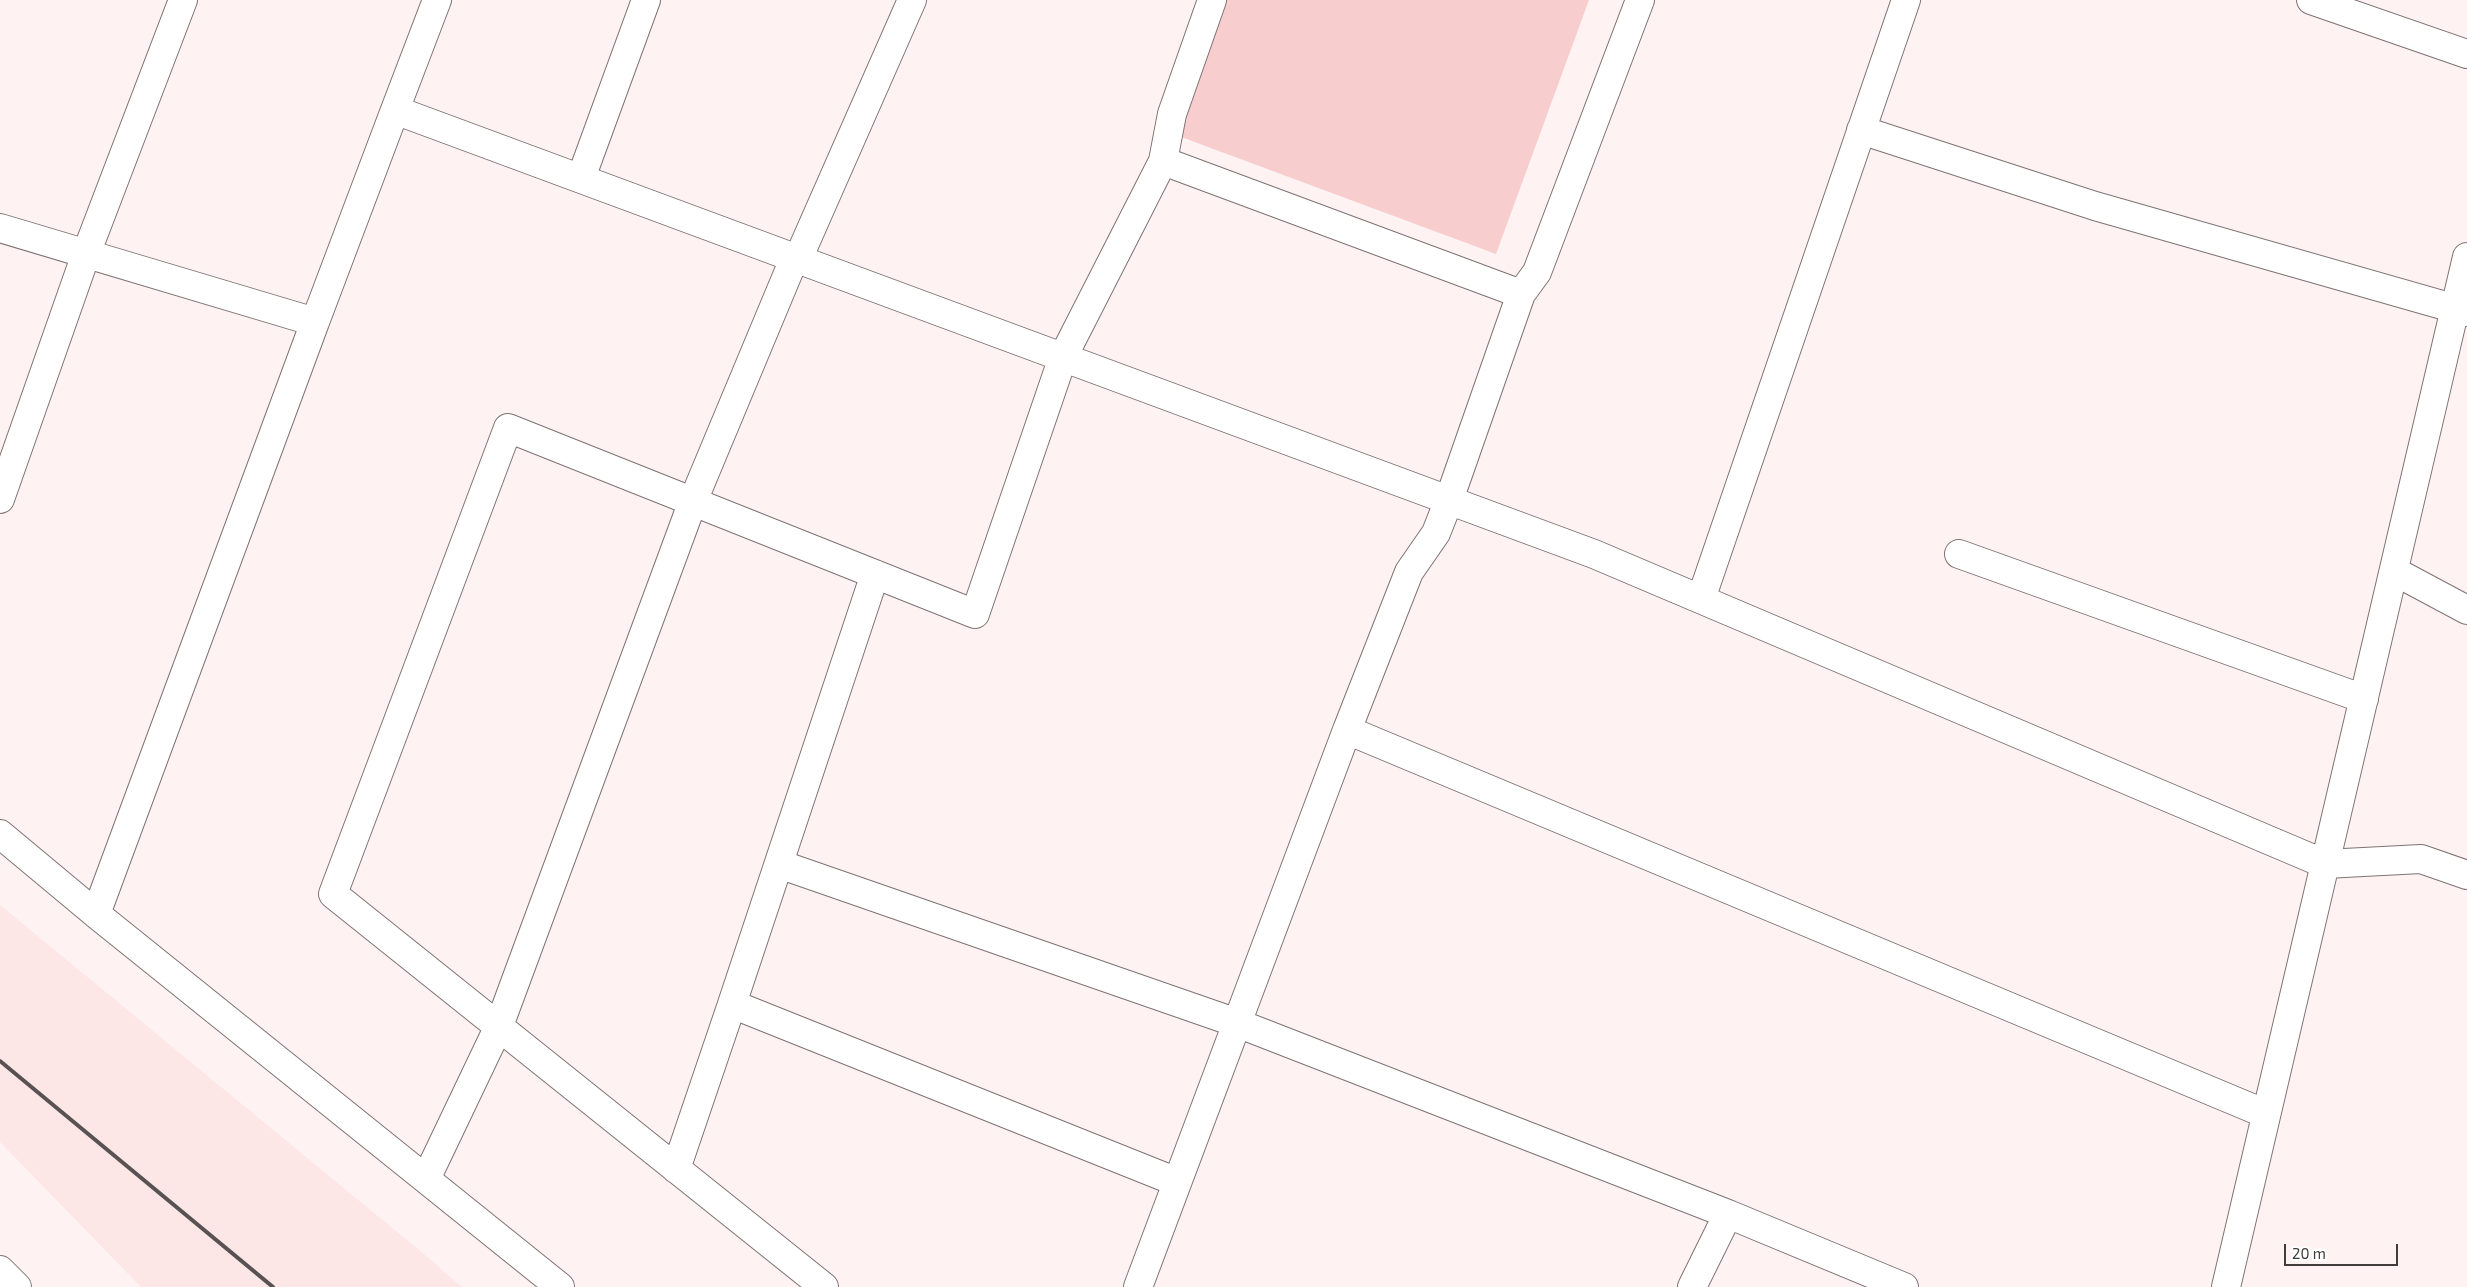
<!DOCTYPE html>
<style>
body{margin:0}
#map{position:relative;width:2467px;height:1287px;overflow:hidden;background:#fef2f3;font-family:"Exo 2",sans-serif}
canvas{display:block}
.scale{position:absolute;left:2284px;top:1244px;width:114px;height:22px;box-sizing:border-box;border:2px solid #413b3b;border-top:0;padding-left:6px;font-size:15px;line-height:18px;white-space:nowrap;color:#413b3b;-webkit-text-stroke:4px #fff;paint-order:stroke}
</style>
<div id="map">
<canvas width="2467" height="1287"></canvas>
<div class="scale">20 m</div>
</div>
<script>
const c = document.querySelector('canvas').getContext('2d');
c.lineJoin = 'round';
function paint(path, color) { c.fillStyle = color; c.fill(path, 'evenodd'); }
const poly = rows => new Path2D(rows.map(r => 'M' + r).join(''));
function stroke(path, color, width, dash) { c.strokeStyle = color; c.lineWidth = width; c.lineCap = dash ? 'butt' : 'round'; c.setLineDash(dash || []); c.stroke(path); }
paint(poly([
 [0,905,419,1250,462,1287,141,1287,0,1142]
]), '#fde6e6');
paint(poly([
 [1214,0,1589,0,1496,254,1165,131]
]), '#f7cdce');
const street = poly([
 [2311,0,2467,54],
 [395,110,437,0],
 [1861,130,2095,206,2467,312],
 [1163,161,1521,294],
 [581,178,646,0],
 [0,228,315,322,395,110,1594,554,2325,864,2421,859,2467,875],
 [315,322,96,914,560,1287],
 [0,499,86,254,183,0],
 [1959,554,2364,699],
 [2394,571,2467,610],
 [1701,599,1906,0],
 [1347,730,1409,572,1436,533,1449,500,1521,294,1537,272,1640,0],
 [0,834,96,914],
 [779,864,1237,1023,1728,1214],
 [732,1004,875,574],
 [676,1169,732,1004,1177,1182],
 [426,1179,499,1026,693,501,794,259,798,259,912,0],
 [824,1287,333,894,508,428,975,614,1063,357,1163,161,1172,114,1212,0],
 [1138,1287,1347,730,2266,1114],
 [1692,1287,1728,1214,1904,1287],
 [2226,1287,2467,257]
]);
const secondary = poly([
 [0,1270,17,1287]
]);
stroke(street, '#7f7373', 30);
stroke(secondary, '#7f7373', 30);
stroke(street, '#fff', 28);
stroke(secondary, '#fff', 28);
stroke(poly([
 [0,1061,273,1287]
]), '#595252', 4);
</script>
